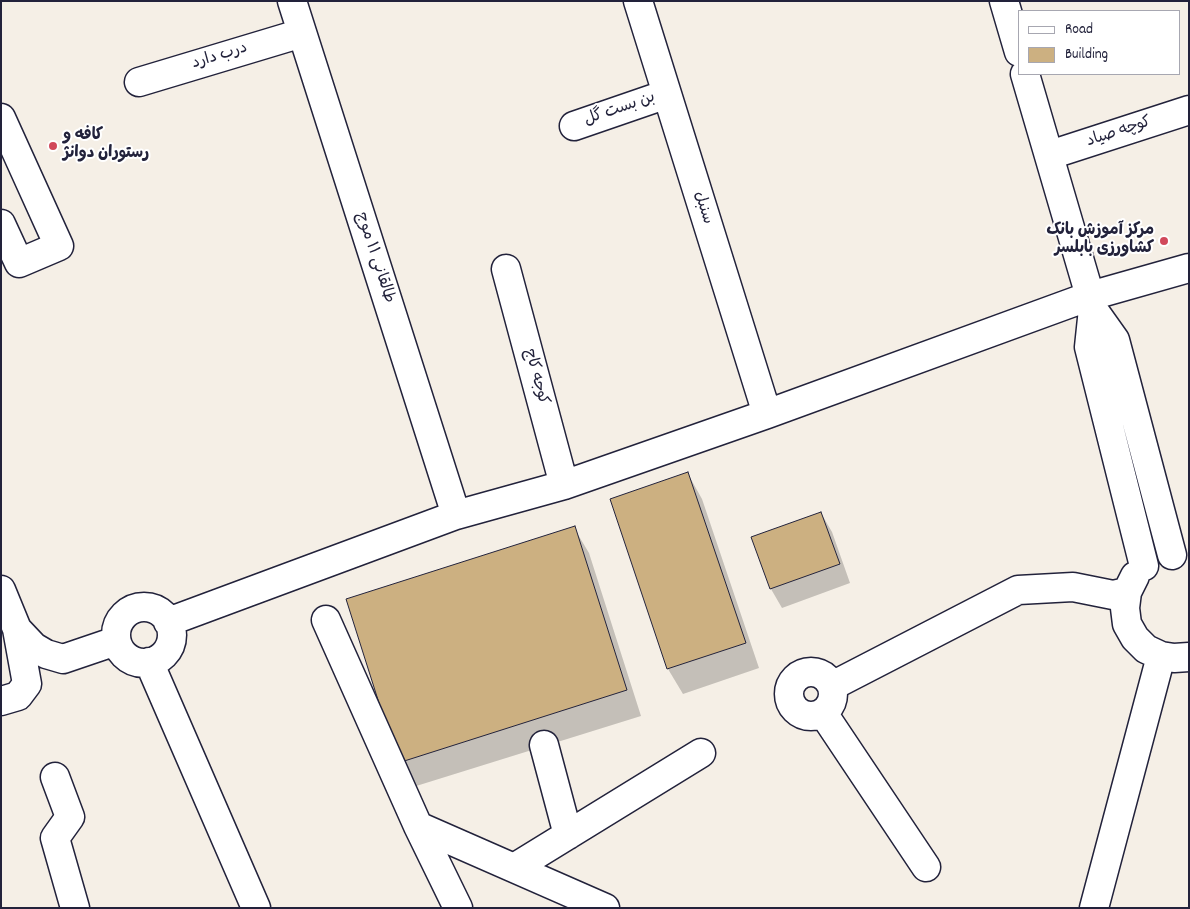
<!DOCTYPE html>
<meta charset="utf-8">
<style>
body{margin:0}
#map{position:relative;width:1190px;height:909px;overflow:hidden;background:#f5efe6;font-family:Dekko,sans-serif}
canvas{display:block}
.frame{position:absolute;inset:0;border:2px solid #22223b;pointer-events:none}
.legend{position:absolute;left:1018px;top:10px;width:162px;height:65px;box-sizing:border-box;background:#fff;border:1px solid #a7a7b1;margin:0;padding:6px 9px;list-style:none;font-size:15px;color:#22223b}
.legend li{display:flex;align-items:center;gap:10px;height:25px}
.legend b{width:25px;border:1px solid #a7a7b1}
</style>
<div id="map">
<canvas width="1190" height="909"></canvas>
<div class="frame"></div>
<ul class="legend">
<li><b style="height:6px;background:#fff"></b>Road</li>
<li><b style="height:14px;background:#ccb081"></b>Building</li>
</ul>
</div>
<script>
const c = document.querySelector('canvas').getContext('2d');
c.lineJoin = 'round';
function paint(path, color) { c.fillStyle = color; c.fill(path, 'evenodd'); }
const poly = rows => new Path2D(rows.map(r => 'M' + r).join(''));
function stroke(path, color, width, dash) { c.strokeStyle = color; c.lineWidth = width; c.lineCap = dash ? 'butt' : 'round'; c.setLineDash(dash || []); c.stroke(path); }
function write(font, color, halo, rows, align = 'center') {
  c.font = font + ' Dekko,"Playpen Sans Arabic",sans-serif'; c.lineWidth = 4; c.setLineDash([]); c.textBaseline = 'middle'; c.strokeStyle = halo; c.fillStyle = color; for (const [text, x, y, turn = 0] of rows) {
    c.save(); c.translate(x, y); c.rotate((+turn || 0) * Math.PI / 180); c.textAlign = isNaN(turn) ? turn : align; if (halo) c.strokeText(text, 0, 0); c.fillText(text, 0, 0); c.restore();
  }
}
paint(poly([
 [688,474,702,499,759,668,683,694,668,669,611,500],
 [821,513,832,532,850,583,782,608,771,589],
 [574,528,589,553,641,716,413,787,399,762]
]), '#0003');
const building = poly([
 [688,472,746,643,667,669,610,499,688,472],
 [821,512,840,564,770,589,751,537,821,512],
 [575,526,627,690,398,763,346,599,575,526]
]);
paint(building, '#ccb081');
stroke(building, '#22223b', 1);
const minor = poly([
 [292,1,456,515],
 [638,1,767,414],
 [139,82,302,33],
 [1,118,59,246,19,263,1,224],
 [574,126,667,94],
 [1050,155,1189,110],
 [506,269,564,485],
 [1093,309,1089,347,1144,566],
 [1135,576,1127,592,1125,608,1127,624,1135,638,1146,649,1161,656,1174,658,1189,657],
 [1,590,17,629,27,684,18,696,1,701],
 '116 635a28 28 0 1 1 56 0a28 28 0 1 1-56 0Z',
 [326,620,418,826,458,908],
 [168,622,456,515,564,485,767,414,1090,296,1093,309,1115,340,1172,555],
 [17,629,34,647,46,654,63,659,116,641],
 [149,662,256,908],
 '789 694a22 22 0 1 1 44 0a22 22 0 1 1-44 0Z',
 [832,686,1018,590,1073,587,1113,595,1127,592],
 [823,713,926,867],
 [544,745,568,835],
 [55,777,70,817,55,838,75,908],
 [418,826,605,908],
 [514,868,701,753],
 [1094,908,1161,656]
]);
const major = poly([
 [1004,1,1019,52],
 [1025,74,1090,296,1189,268]
]);
stroke(minor, '#22223b', 31);
stroke(major, '#22223b', 31);
stroke(minor, '#fff', 28);
stroke(major, '#fff', 28);
for (const [x, y, r, color] of [
 [53,146,5,"#d1495b"],
 [1164,241,5,"#d1495b"]
]) { const dot = new Path2D(); dot.arc(x, y, r, 0, 2 * Math.PI); c.fillStyle = color; c.fill(dot); stroke(dot, '#fff', 2); }
write('16px', '#22223b', '#fff', [
 ["درب دارد",220,57,-17],
 ["بن بست گل",620,110,-19],
 ["کوچه صیاد",1119,133,-18],
 ["سنبل",702,208,73],
 ["طالقانی ۱۱ موج",374,258,72],
 ["کوجه کاج",535,377,75]
]);
write('bold 16px', '#22223b', '#fff', [
 ["کافه و",63,137],
 ["رستوران دوانژ",63,155],
 ["مرکز آموزش بانک",1154,232,"right"],
 ["کشاورزی بابلسر",1154,250,"right"]
], 'left');
</script>
